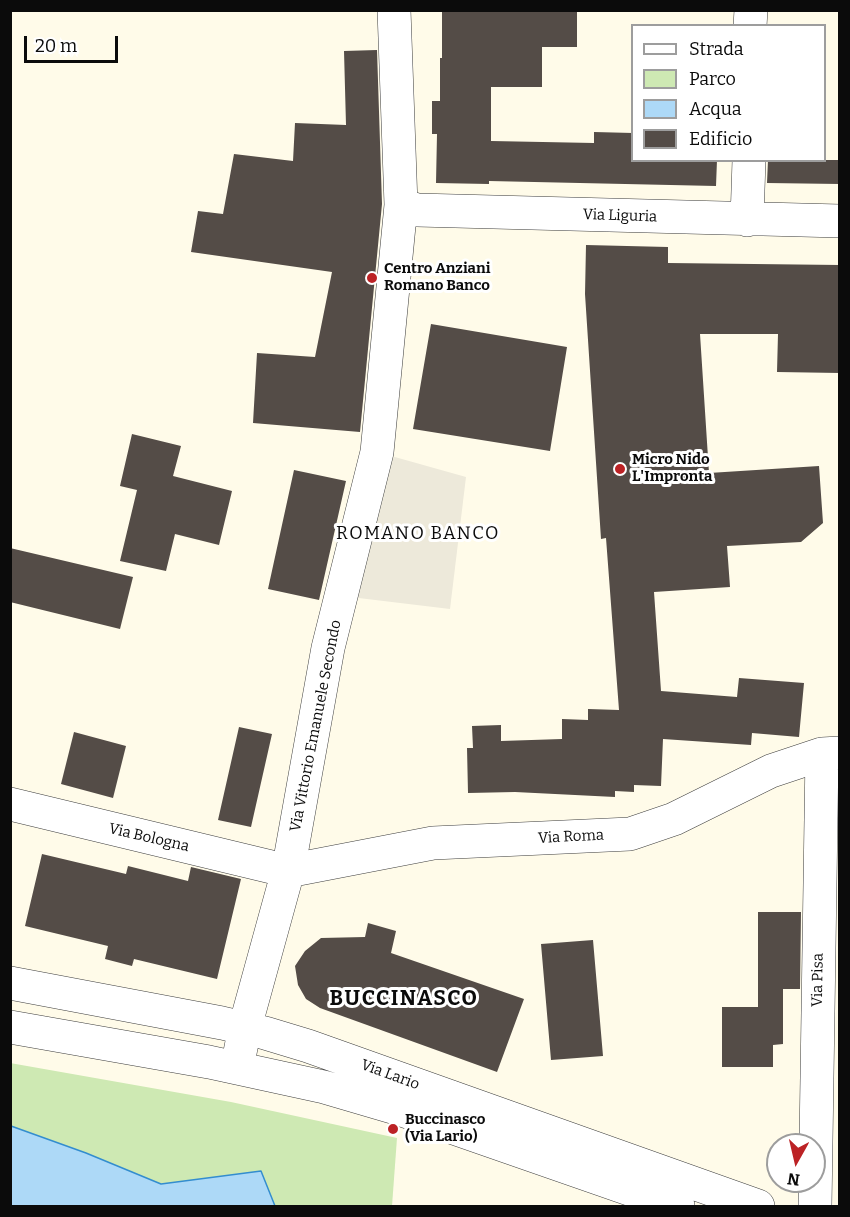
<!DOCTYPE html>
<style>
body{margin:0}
#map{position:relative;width:850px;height:1217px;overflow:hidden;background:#fffbe9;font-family:Bitter,serif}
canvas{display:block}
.frame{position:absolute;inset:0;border:12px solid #0b0b0b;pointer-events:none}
.legend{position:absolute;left:631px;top:24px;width:195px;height:138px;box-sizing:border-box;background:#fff;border:2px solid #9d9d9d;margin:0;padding:8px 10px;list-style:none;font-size:18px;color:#0b0b0b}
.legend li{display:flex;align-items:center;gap:12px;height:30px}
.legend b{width:30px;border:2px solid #9d9d9d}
.north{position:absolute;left:766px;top:1133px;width:60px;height:60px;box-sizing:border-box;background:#fff;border:2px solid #9d9d9d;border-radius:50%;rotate:188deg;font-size:16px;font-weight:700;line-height:24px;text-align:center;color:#0b0b0b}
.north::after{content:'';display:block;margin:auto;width:21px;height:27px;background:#bc2225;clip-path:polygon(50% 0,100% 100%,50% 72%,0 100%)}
.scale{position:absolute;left:24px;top:36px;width:94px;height:27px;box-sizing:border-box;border:3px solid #0b0b0b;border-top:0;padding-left:8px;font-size:18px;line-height:21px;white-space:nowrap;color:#0b0b0b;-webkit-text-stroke:4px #fff;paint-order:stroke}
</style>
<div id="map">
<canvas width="850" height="1217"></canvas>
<div class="frame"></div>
<ul class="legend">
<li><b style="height:8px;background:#fff"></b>Strada</li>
<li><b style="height:16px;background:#cee9b3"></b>Parco</li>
<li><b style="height:16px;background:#add9f7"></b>Acqua</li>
<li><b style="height:16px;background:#544c47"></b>Edificio</li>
</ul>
<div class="north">N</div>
<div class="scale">20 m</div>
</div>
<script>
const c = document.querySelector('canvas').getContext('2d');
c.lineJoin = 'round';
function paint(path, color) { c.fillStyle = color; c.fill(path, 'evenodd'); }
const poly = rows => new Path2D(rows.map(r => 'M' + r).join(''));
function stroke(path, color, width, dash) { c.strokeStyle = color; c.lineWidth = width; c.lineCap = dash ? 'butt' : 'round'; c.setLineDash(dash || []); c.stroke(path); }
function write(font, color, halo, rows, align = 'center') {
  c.font = font + ' Bitter,serif'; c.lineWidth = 6; c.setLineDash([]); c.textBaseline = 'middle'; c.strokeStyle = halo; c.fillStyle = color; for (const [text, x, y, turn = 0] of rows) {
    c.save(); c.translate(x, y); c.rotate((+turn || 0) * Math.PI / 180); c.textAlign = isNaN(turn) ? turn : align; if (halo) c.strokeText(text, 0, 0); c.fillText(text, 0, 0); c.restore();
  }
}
paint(poly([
 [10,1063,231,1102,397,1138,392,1206,11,1206]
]), '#cee9b3');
paint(poly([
 [377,452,466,477,450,609,342,596]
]), '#ede9da');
const water = poly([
 [11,1126,86,1153,161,1184,261,1171,275,1206,11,1206,11,1126]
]);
paint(water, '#add9f7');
stroke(water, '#338dcf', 1.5);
paint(poly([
 [442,10,577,10,577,47,542,47,542,87,491,87,491,141,594,143,594,132,633,133,633,160,717,160,716,186,489,181,489,184,436,183,437,134,432,134,432,101,440,101,440,58,442,58],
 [377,50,382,204,360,432,253,423,257,353,315,357,332,272,191,252,198,211,223,214,234,154,293,161,295,123,346,125,344,51],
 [768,160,840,160,840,184,767,183],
 [586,245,668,247,668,263,840,265,840,373,777,372,778,334,700,334,709,473,819,466,823,523,801,542,727,546,730,587,654,592,661,691,737,697,739,678,804,683,799,737,752,733,751,745,663,739,661,786,634,785,634,792,615,791,615,797,515,792,468,793,467,748,473,748,472,726,501,725,501,741,562,739,562,719,588,720,588,709,619,710,606,538,601,539,585,294],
 [431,324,567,347,550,451,413,429],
 [132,434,181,446,173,476,232,491,219,545,175,534,166,571,120,561,137,490,120,486],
 [294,470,346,481,319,600,268,589],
 [10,548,133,577,120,629,10,602],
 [239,727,272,734,251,827,218,820],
 [74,732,126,746,113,798,61,784],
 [42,854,126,874,128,866,188,881,191,867,241,879,217,979,134,959,132,966,105,959,108,946,25,926],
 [758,912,801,912,800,989,783,989,783,1044,773,1045,773,1067,722,1067,722,1007,758,1007],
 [368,923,396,931,391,953,524,999,497,1072,320,1008,306,999,298,985,295,966,305,951,321,938,365,937],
 [593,940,603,1056,551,1060,541,944]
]), '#544c47');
const minor = poly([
 [750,26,751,10],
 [401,205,417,210,840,221],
 [747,220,749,160],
 [10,804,288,871,433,843,630,834,674,819,771,771,822,754,840,753],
 [10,983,222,1023,265,1033,308,1046,758,1206],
 [10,1027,209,1062,324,1087,399,1109,678,1206],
 [237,1068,245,1027,288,871,328,648,377,452,401,205,394,10],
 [815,1206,822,754]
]);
stroke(minor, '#3e3e3e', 34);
stroke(minor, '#fff', 33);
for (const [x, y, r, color] of [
 [372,278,6,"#bc2225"],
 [620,469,6,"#bc2225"],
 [393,1129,6,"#bc2225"]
]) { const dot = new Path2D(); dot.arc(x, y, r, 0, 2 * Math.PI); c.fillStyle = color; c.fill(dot); stroke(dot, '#fff', 2); }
write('15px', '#0b0b0b', '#fff', [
 ["Via Liguria",620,216,2],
 ["Via Vittorio Emanuele Secondo",316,726,-79],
 ["Via Roma",571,837,-3],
 ["Via Bologna",149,838,13],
 ["Via Pisa",818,980,-89],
 ["Via Lario",390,1075,20]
]);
write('bold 15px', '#0b0b0b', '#fff', [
 ["Centro Anziani",384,269],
 ["Romano Banco",384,286],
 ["Micro Nido",632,460],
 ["L'Impronta",632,477],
 ["Buccinasco",405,1120],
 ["(Via Lario)",405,1137]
], 'left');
c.letterSpacing = '1.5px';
write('18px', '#0b0b0b', '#fff', [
 ["ROMANO BANCO",418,534]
]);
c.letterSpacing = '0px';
c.letterSpacing = '1.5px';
write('bold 21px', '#0b0b0b', '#fff', [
 ["BUCCINASCO",404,999]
]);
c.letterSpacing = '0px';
</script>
